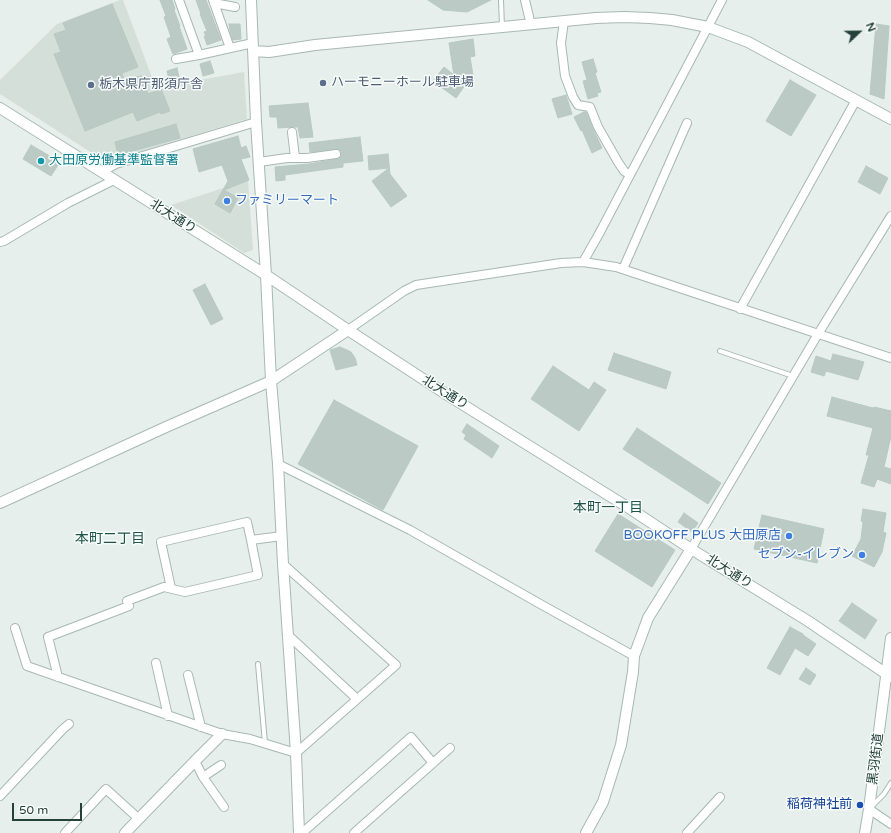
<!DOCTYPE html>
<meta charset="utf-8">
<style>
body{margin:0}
#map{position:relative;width:891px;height:833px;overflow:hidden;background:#e6efeb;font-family:"Varela Round",sans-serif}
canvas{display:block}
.north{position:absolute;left:839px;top:12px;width:40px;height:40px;-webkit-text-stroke:3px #f7fbf9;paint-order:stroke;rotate:68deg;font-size:11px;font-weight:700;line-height:16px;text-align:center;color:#24423a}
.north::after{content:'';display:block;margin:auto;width:14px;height:18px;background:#24423a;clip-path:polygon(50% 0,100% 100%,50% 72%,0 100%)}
.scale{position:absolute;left:12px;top:803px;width:70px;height:18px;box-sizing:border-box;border:2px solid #24423a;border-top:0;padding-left:5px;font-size:12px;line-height:14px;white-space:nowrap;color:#24423a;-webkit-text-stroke:3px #f7fbf9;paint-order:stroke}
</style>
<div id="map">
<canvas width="891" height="833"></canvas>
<div class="north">N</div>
<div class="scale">50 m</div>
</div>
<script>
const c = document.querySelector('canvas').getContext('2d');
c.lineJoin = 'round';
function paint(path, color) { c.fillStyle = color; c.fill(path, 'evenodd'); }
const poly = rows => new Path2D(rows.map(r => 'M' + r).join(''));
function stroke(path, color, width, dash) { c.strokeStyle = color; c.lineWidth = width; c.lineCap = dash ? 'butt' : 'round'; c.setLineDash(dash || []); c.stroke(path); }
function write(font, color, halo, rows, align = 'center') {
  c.font = font + ' "Varela Round","Noto Sans JP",sans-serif'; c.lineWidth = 3; c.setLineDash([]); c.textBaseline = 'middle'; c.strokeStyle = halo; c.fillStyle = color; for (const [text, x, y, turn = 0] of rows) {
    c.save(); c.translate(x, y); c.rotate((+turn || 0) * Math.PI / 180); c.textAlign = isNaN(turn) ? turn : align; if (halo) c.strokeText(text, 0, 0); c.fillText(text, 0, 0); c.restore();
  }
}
paint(poly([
 [120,0,123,0,156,88,244,72,247,119,106,162,0,94,0,80,57,24],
 [248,180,253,250,244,253,171,205]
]), '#d4dfda');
const building = poly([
 [160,0,172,0,175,9,174,10,180,26,179,26,187,49,173,54,167,39,171,37,164,17,166,16,160,0],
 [196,0,206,0,221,40,207,45,204,36,206,36,204,32,207,31,200,14,201,14,196,0],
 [428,0,491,0,467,12,443,10,428,0],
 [112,4,138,67,122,73,124,80,141,76,148,94,161,89,170,111,161,114,160,112,137,121,133,112,85,131,54,54,61,52,54,34,66,30,63,23,112,4],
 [229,24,240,24,241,39,233,40,230,31,229,24],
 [876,24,889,26,884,99,870,94,876,24],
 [473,39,475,56,470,57,473,75,457,77,466,84,456,98,433,81,444,67,454,75,449,43,473,39],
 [593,59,597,72,595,73,601,92,597,93,598,96,588,99,583,81,587,80,582,62,593,59],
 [210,61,214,73,203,76,200,64,210,61],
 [177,68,180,82,170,84,167,71,177,68],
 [790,80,816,95,791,136,766,121,790,80],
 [566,95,572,114,558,118,552,99,566,95],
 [308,103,313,137,300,138,298,127,292,127,278,128,277,117,270,117,269,106,308,103],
 [584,112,586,112,593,129,602,148,592,153,582,130,581,131,574,117,584,112],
 [176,124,180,138,118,155,115,142,176,124],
 [238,136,241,148,246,146,250,157,241,159,249,180,224,190,238,198,230,213,215,204,228,181,222,165,199,172,193,149,238,136],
 [360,137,363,161,343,163,343,167,285,175,285,180,276,181,275,167,309,164,337,159,341,156,341,151,338,149,310,152,309,143,360,137],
 [31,145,60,162,51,176,23,159,31,145],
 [388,154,390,174,407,196,391,207,372,181,389,168,369,170,368,156,388,154],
 [866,166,888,178,880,194,858,182,866,166],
 [205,284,223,319,211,325,193,290,205,284],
 [340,347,347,350,351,352,355,358,357,365,336,370,330,350,340,347],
 [614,353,671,372,666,389,608,370,614,353],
 [833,354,864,362,858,380,826,371,824,376,811,372,816,356,831,361,833,354],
 [553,366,589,390,594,382,606,390,579,431,531,399,553,366],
 [832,397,873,408,874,407,891,411,891,436,884,467,891,469,891,484,877,479,874,487,861,483,869,455,866,455,873,428,827,416,832,397],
 [334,400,418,446,383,510,298,464,334,400],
 [467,424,499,446,492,458,464,439,466,435,462,432,467,424],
 [637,428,721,483,708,504,623,449,637,428],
 [863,509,886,513,883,532,886,533,882,552,874,567,852,556,861,539,863,522,861,521,863,509],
 [684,513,698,523,692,532,678,522,684,513],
 [618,514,675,550,652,587,595,551,618,514],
 [762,515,824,529,817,563,754,549,762,515],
 [852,603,877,620,865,639,839,621,852,603],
 [790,627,803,634,803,635,816,644,808,656,795,648,780,675,767,668,790,627],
 [806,668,816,675,810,685,799,679,806,668]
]);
paint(building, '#bbcac4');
stroke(building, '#b8c9c2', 1);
const service = poly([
 [501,0,502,27],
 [720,351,793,376],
 [258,664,265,743],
 [871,807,884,794,891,783]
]);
const minor = poly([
 [179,0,199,55,253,43],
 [213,0,230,48],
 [525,0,531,25],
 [214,3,235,7],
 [564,21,561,43,565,76,573,97,578,105,590,107,598,127,618,162,624,171,630,175],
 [176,59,199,55],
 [292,132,295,158],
 [259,162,287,158,307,158,336,154],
 [101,172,116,164,256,122],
 [0,242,4,241,68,203,114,180],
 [583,262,599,234,722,0],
 [623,269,687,123],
 [740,309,856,100],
 [348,330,404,291,416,285,561,263,583,262,616,267,891,358],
 [278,464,410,530,542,605,634,656],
 [691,549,818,334,891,216],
 [171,588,161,542,247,522,251,540],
 [15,628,27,666,222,734,250,739,296,753,396,665,283,564],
 [288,635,357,699],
 [156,663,168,716],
 [188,675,201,727],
 [58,677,48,637,129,606,127,601,164,587,185,592,258,575,251,540,282,536],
 [195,761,203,777,224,807],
 [203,777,221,765],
 [0,796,62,730,69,724],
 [869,809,891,824],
 [65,833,106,789,139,819],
 [302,833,411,737,433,763],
 [354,833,450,748],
 [687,833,720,797]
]);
const tertiary = poly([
 [251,0,256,122,266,275,271,381,278,464,283,564,296,753,299,833],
 [253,51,269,52,315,45,596,18,624,17,650,18,672,20,708,27,748,42,891,119],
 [0,108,266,275,348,330,449,396,629,508,691,549,808,621,891,677],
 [0,503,166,427,271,381,348,330],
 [125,833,195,761,222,734],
 [586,833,603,802,621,745,633,672,634,656,648,618,691,549],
 [865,833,869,809,891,638]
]);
stroke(service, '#a8b8b2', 6);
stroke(minor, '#a8b8b2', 10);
stroke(tertiary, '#a8b8b2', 12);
stroke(service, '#fff', 4);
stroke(minor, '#fff', 8);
stroke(tertiary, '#fff', 10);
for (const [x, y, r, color] of [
 [323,83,4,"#5c6f8a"],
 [91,85,4,"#5c6f8a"],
 [41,161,4,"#0f9aa8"],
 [227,201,4,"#3f7fe0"],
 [789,536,4,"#3f7fe0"],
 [862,555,4,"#3f7fe0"],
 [860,805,4,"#1a4fb4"]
]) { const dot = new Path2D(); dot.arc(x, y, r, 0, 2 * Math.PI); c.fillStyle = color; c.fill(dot); stroke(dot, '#f7fbf9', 1.5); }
write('13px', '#4e5e75', '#f7fbf9', [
 ["ハーモニーホール駐車場",331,83],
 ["栃木県庁那須庁舎",99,85]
], 'left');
write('13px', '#0d838f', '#f7fbf9', [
 ["大田原労働基準監督署",49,161]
], 'left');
write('13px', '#366cbe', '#f7fbf9', [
 ["ファミリーマート",235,201,"left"],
 ["BOOKOFF PLUS 大田原店",781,536],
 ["セブン-イレブン",854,555]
], 'right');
write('13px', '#24423a', '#f7fbf9', [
 ["北大通り",173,217,32],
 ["北大通り",445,393,32],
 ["北大通り",729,572,32],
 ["黒羽街道",876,759,-83]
]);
write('13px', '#164399', '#f7fbf9', [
 ["稲荷神社前",852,805]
], 'right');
write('14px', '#1f5548', '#f7fbf9', [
 ["本町一丁目",608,508],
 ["本町二丁目",110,539]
]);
</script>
